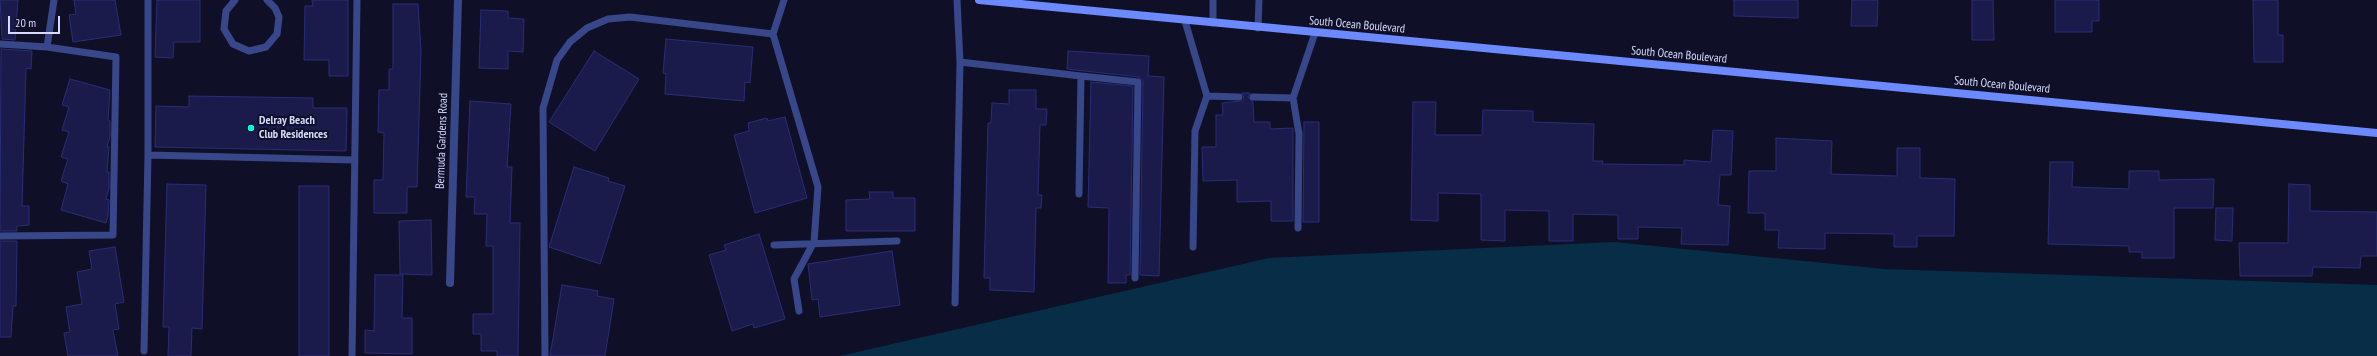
<!DOCTYPE html>
<style>
body{margin:0}
#map{position:relative;width:2377px;height:356px;overflow:hidden;background:#0f1028;font-family:"PT Sans Narrow",sans-serif}
canvas{display:block}
.scale{position:absolute;left:8px;top:16px;width:52px;height:18px;box-sizing:border-box;border:2px solid #d6daff;border-top:0;padding-left:5px;font-size:12px;line-height:14px;white-space:nowrap;color:#d6daff;-webkit-text-stroke:3px #0f1028;paint-order:stroke}
</style>
<div id="map">
<canvas width="2377" height="356"></canvas>
<div class="scale">20 m</div>
</div>
<script>
const c = document.querySelector('canvas').getContext('2d');
c.lineJoin = 'round';
function paint(path, color) { c.fillStyle = color; c.fill(path, 'evenodd'); }
const poly = rows => new Path2D(rows.map(r => 'M' + r).join(''));
function stroke(path, color, width, dash) { c.strokeStyle = color; c.lineWidth = width; c.lineCap = dash ? 'butt' : 'round'; c.setLineDash(dash || []); c.stroke(path); }
function write(font, color, halo, rows, align = 'center') {
  c.font = font + ' "PT Sans Narrow",sans-serif'; c.lineWidth = 4; c.setLineDash([]); c.textBaseline = 'middle'; c.strokeStyle = halo; c.fillStyle = color; for (const [text, x, y, turn = 0] of rows) {
    c.save(); c.translate(x, y); c.rotate((+turn || 0) * Math.PI / 180); c.textAlign = isNaN(turn) ? turn : align; if (halo) c.strokeText(text, 0, 0); c.fillText(text, 0, 0); c.restore();
  }
}
paint(poly([
 [1614,242,1884,269,2377,285,2377,356,840,356,1269,258]
]), '#082d47');
const building = poly([
 [0,0,18,0,15,40,2,39,0,0],
 [74,0,115,0,121,35,73,42,69,15,76,14,74,0],
 [157,0,200,0,200,42,174,42,173,58,155,57,157,0],
 [312,0,348,0,348,76,329,76,329,60,304,60,305,6,313,6,312,0],
 [1734,0,1798,0,1798,18,1734,16,1734,0],
 [1852,0,1878,0,1877,26,1851,26,1852,0],
 [1972,0,1993,0,1994,40,1972,40,1972,0],
 [2055,0,2099,0,2099,21,2092,21,2092,32,2055,32,2055,0],
 [2253,0,2278,0,2278,35,2283,35,2283,62,2254,62,2253,0],
 [393,4,418,4,421,51,417,187,407,187,407,213,374,213,374,180,383,180,384,133,378,132,379,90,389,90,389,69,393,69,393,4],
 [481,10,508,11,508,18,524,19,523,52,508,51,508,69,479,68,481,10],
 [666,39,753,47,750,83,745,82,744,101,665,94,666,74,663,73,666,39],
 [1,49,32,51,31,69,26,68,22,206,29,206,29,225,17,226,17,231,0,231,1,49],
 [594,51,639,79,595,151,549,122,594,51],
 [1068,51,1149,56,1148,76,1164,77,1159,276,1140,275,1143,80,1139,77,1067,69,1068,51],
 [70,79,110,90,108,120,110,121,110,137,107,147,109,147,107,172,109,172,109,188,106,199,109,200,108,216,106,223,61,210,68,184,61,181,68,159,61,157,69,132,62,130,69,107,62,105,70,79],
 [1091,82,1133,86,1130,275,1126,275,1126,283,1108,283,1109,208,1088,207,1091,82],
 [1009,90,1036,90,1036,109,1047,109,1046,125,1040,125,1038,195,1042,195,1041,208,1036,208,1034,292,990,290,990,278,984,278,988,123,991,123,992,103,1009,104,1009,90],
 [1242,93,1250,93,1248,97,1253,102,1254,122,1270,122,1270,129,1293,128,1293,221,1271,221,1271,201,1237,202,1237,180,1203,181,1202,147,1216,147,1216,115,1223,115,1222,103,1242,101,1244,98,1242,93],
 [189,96,313,98,313,108,347,108,346,151,155,147,156,106,189,107,189,96],
 [470,101,511,104,507,167,512,167,510,223,520,223,518,356,497,356,497,351,481,351,481,334,473,334,473,314,493,314,493,246,486,246,487,214,474,214,475,197,466,197,470,101],
 [1413,102,1436,102,1435,135,1482,135,1483,110,1533,111,1533,122,1594,124,1593,161,1603,161,1602,164,1684,165,1684,160,1711,162,1713,130,1733,131,1731,175,1720,175,1718,205,1730,206,1728,245,1681,244,1682,228,1638,227,1638,239,1618,239,1618,215,1573,214,1573,241,1549,241,1549,211,1505,210,1505,241,1481,240,1481,194,1438,193,1438,221,1411,220,1413,102],
 [785,117,807,198,755,213,734,135,749,131,748,123,767,118,768,121,785,117],
 [1304,122,1319,122,1319,222,1303,222,1304,122],
 [1776,138,1832,141,1831,174,1897,176,1897,148,1920,148,1920,178,1955,179,1954,236,1917,236,1917,247,1894,247,1894,234,1825,233,1825,249,1778,248,1779,230,1765,230,1765,213,1748,213,1749,171,1776,171,1776,138],
 [2050,162,2073,162,2072,187,2129,189,2129,171,2159,171,2159,180,2214,179,2213,208,2174,208,2174,258,2142,258,2142,252,2129,252,2129,246,2048,244,2050,162],
 [574,167,609,178,608,181,625,186,600,264,549,247,574,167],
 [167,184,206,185,202,329,192,328,191,356,168,356,169,327,163,327,167,184],
 [2289,184,2310,185,2310,211,2377,212,2377,256,2361,256,2360,268,2313,267,2312,276,2240,276,2239,243,2288,243,2289,184],
 [299,186,329,186,329,356,299,356,299,186],
 [869,192,893,192,893,198,915,198,915,231,846,231,846,200,870,199,869,192],
 [2216,208,2233,208,2232,241,2215,240,2216,208],
 [431,220,432,275,400,274,399,221,431,220],
 [759,234,785,319,754,328,753,324,732,331,709,255,726,250,724,245,759,234],
 [0,241,17,241,16,306,13,306,11,337,0,337,0,241],
 [115,247,124,302,115,304,119,329,113,330,118,356,68,356,64,333,70,332,66,307,82,304,77,272,92,269,89,251,115,247],
 [892,251,900,305,820,317,818,299,812,300,808,264,892,251],
 [375,275,403,275,402,318,412,318,412,354,365,353,365,330,374,331,375,275],
 [562,285,598,291,597,296,614,299,605,356,550,356,562,285]
]);
paint(building, '#1a1b4a');
stroke(building, '#2b2d76', 1);
stroke(poly([
 [235,0,226,11,224,29,233,44,249,51,266,47,277,34,279,17,275,8,267,0],
 [784,0,773,34,818,187,814,242,794,279,799,311],
 [1185,21,1207,96,1239,97],
 [1213,23,1213,0],
 [1258,28,1259,0],
 [0,44,47,47,116,57,113,235,0,236],
 [47,47,54,0],
 [960,62,1081,76,1079,194],
 [1081,76,1138,82,1135,278],
 [1253,97,1293,98,1315,33],
 [1293,98,1299,134,1298,228],
 [148,155,355,160],
 [774,245,897,241],
 [1193,247,1195,131,1207,96],
 [955,303,960,62,957,0],
 [144,351,148,155,148,0],
 [352,356,357,0],
 [545,356,543,108,557,60,570,42,587,28,608,19,630,17,773,34]
]), '#384789', 7);
stroke(poly([
 [450,283,458,0]
]), '#384789', 8);
stroke(poly([
 [979,0,2377,133]
]), '#6d89ff', 8);
for (const [x, y, r, color] of [
 [251,128,4,"#02ffe0"]
]) { const dot = new Path2D(); dot.arc(x, y, r, 0, 2 * Math.PI); c.fillStyle = color; c.fill(dot); stroke(dot, '#0f1028', 1.5); }
write('12px', '#d6daff', '#0f1028', [
 ["South Ocean Boulevard",1357,25,5],
 ["South Ocean Boulevard",1679,55,5],
 ["South Ocean Boulevard",2002,85,5],
 ["Bermuda Gardens Road",442,141,-88]
]);
write('bold 12px', '#d6daff', '#0f1028', [
 ["Delray Beach",259,121],
 ["Club Residences",259,135]
], 'left');
</script>
